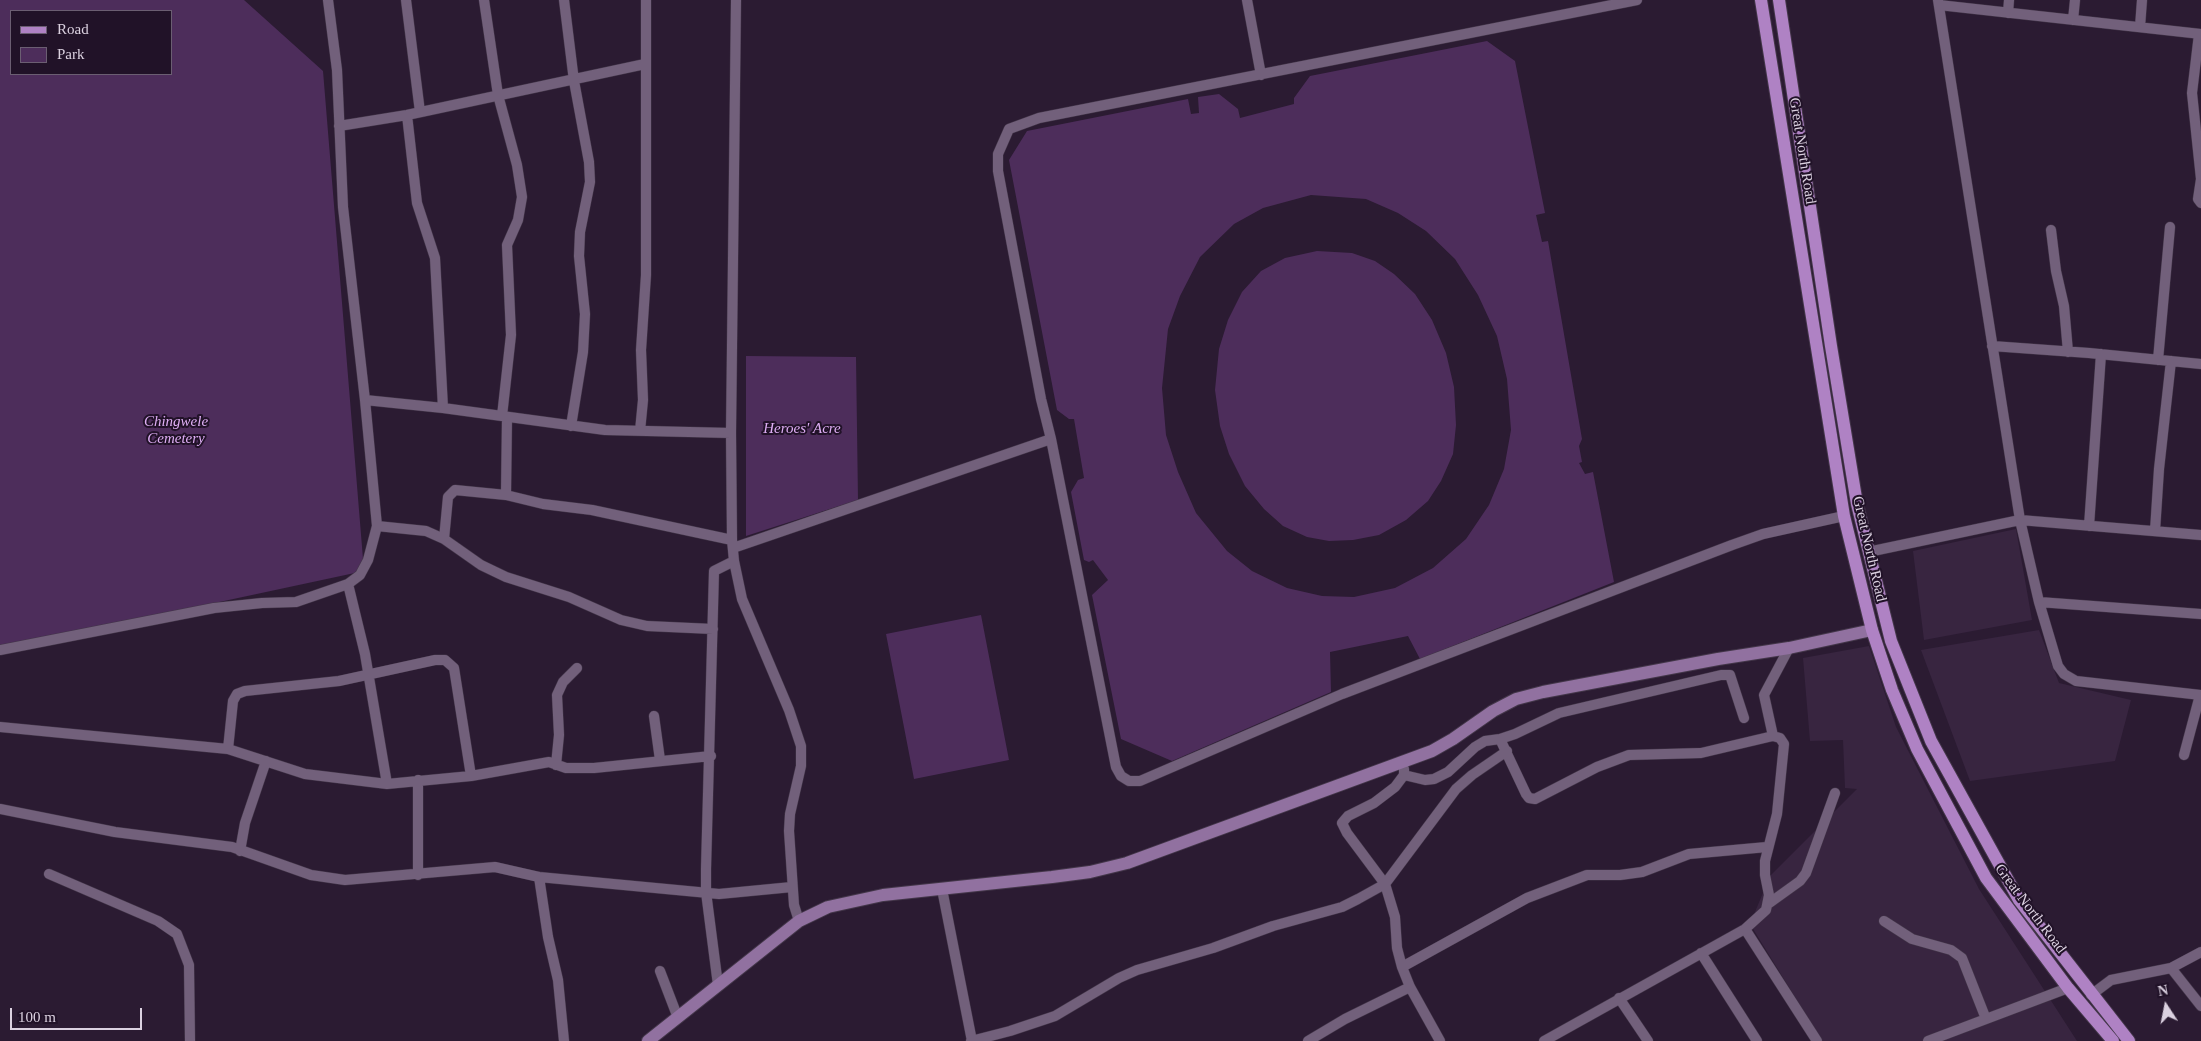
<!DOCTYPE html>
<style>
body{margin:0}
#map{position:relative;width:2201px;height:1041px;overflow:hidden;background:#2b1b32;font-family:"Times New Roman",serif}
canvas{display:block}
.legend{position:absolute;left:10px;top:10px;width:162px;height:65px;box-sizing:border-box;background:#211228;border:1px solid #6b5e72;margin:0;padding:6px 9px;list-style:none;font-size:15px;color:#dbd1e0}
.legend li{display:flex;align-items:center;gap:10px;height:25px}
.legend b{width:25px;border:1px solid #6b5e72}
.north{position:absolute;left:2141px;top:981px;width:50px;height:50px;-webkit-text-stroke:4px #211228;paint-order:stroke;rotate:349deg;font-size:14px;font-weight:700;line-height:20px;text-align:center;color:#dbd1e0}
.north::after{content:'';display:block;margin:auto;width:18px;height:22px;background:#dbd1e0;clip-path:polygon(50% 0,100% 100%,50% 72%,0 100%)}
.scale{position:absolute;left:10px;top:1008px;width:132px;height:22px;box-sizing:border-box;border:2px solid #dbd1e0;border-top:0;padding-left:6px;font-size:15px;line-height:18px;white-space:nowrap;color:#dbd1e0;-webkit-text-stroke:4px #211228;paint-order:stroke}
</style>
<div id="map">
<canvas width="2201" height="1041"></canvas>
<ul class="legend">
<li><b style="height:6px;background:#af82c4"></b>Road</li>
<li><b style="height:14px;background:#4d2d5b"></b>Park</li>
</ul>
<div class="north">N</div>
<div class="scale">100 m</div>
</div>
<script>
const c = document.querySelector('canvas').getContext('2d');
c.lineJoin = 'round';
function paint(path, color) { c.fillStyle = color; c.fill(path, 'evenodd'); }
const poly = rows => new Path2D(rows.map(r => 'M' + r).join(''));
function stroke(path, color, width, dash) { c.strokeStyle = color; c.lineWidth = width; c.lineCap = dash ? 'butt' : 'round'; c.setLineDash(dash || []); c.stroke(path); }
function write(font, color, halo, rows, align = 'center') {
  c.font = font + ' "Times New Roman",serif'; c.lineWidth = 4; c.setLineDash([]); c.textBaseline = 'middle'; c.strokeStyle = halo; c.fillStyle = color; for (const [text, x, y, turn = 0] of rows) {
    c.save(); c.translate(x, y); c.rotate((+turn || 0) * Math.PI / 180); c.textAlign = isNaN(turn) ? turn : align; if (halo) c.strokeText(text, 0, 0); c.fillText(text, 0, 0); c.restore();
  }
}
paint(poly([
 [2016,529,2032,620,1924,640,1913,551],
 [2039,630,2059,683,2131,700,2115,761,1970,781,1921,650],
 [1869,646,1896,727,1979,889,2077,1041,1822,1041,1750,924,1770,876,1857,789,1845,788,1843,740,1810,741,1803,658]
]), '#382540');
paint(poly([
 [0,0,244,0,323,71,364,571,0,649],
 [11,11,171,11,171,74,11,74],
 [1487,41,1515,61,1545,213,1536,215,1542,242,1548,241,1582,439,1579,446,1582,462,1579,463,1585,474,1593,472,1614,582,1420,659,1408,636,1330,652,1331,692,1172,761,1121,739,1092,595,1108,580,1093,560,1089,562,1084,560,1071,492,1078,480,1084,478,1074,419,1069,419,1057,410,1009,160,1027,131,1188,99,1191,114,1199,113,1198,97,1219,94,1238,109,1240,118,1294,104,1294,98,1310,76],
 [1311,195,1366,199,1398,213,1426,231,1455,259,1478,295,1497,336,1507,379,1511,430,1504,469,1489,505,1466,539,1433,568,1395,588,1354,597,1322,596,1287,588,1252,571,1227,551,1196,513,1178,472,1166,435,1162,388,1168,329,1180,296,1200,257,1234,224,1263,208],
 [1317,251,1352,253,1375,261,1394,274,1415,294,1432,320,1446,353,1454,387,1456,425,1453,454,1441,481,1428,501,1406,520,1379,535,1353,540,1329,541,1307,537,1283,526,1264,509,1245,486,1229,454,1220,426,1215,390,1219,349,1228,320,1242,292,1261,271,1285,258],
 [746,356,856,357,858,500,746,536],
 [981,615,1009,760,914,779,886,634]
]), '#4d2d5b');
const street = poly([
 [406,0,420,112],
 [484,0,498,95,517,165,522,197,518,220,507,245,511,335,502,416],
 [564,0,574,81,589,162,590,182,580,232,579,256,585,314,583,352,571,426],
 [736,0,731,433,732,540,734,561,742,599,789,710,801,746,801,766,790,814,789,831,794,905,799,921],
 [1247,0,1261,75],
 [1637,0,1039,118,1009,129,998,154,998,171,1041,399,1051,439,1116,767,1121,776,1129,781,1140,781,1342,694,1732,545,1763,534,1844,516],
 [1938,0,2020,520,2039,602,2058,666,2064,674,2076,681,2201,695],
 [1939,5,2201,34],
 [2008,13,2009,0],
 [2073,20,2075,0],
 [2140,27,2142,0],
 [2199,34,2192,93,2201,179,2198,199,2201,203],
 [407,115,417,203,435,258,443,408],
 [339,126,407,115,645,64],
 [2051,230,2056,271,2064,306,2068,352],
 [1992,346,2089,353,2201,364],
 [2158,360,2170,227],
 [365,400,443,408,605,430,731,433],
 [640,431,643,400,641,350,646,275,646,0],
 [506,495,507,417],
 [377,526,426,531,444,539,481,565,506,577,569,597,621,620,647,626,713,629],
 [2089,526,2101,354],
 [2155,531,2159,469,2171,361],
 [444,539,448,497,455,490,506,495,543,504,592,510,732,540],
 [733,548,1051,439],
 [1868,552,2020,520,2201,535],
 [348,584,365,654,387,784],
 [2039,602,2201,614],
 [0,650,214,608,262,603,296,602,348,584,360,575,368,560,377,526,365,400,343,207,337,70,328,0],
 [654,716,660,760],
 [0,727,228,749,305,774,387,784,471,776,549,762,566,768,594,768,711,756],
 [1773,736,1764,695,1789,648],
 [1500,739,1526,794,1529,798,1535,799,1597,767,1629,755,1701,753,1773,736,1780,738,1784,744,1777,814,1765,861,1765,875,1769,895,1766,910,1745,929,1544,1041],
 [228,749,233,701,237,694,245,691,339,681,435,660,445,660,454,668,471,776],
 [2184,755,2200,695],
 [556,765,559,735,557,695,563,682,577,668],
 [1404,769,1404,775,1395,787,1374,803,1348,816,1342,823,1347,833,1385,884,1395,917,1397,948,1402,967,1410,987,1440,1041],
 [1404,775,1425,780,1434,779,1448,772,1475,747,1485,741,1500,739,1515,734,1559,713,1721,675,1730,675,1744,718],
 [418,780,418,875],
 [0,809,115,832,232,847,311,875,345,880,495,867,539,877,719,894,792,887],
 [240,851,245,823,266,761],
 [49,874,158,921,177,934,189,965,190,1041],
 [539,877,548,937,558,980,564,1041],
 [942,889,972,1041],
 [1768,904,1800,881,1806,873,1835,793],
 [1884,921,1912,939,1951,950,1962,958,1986,1019],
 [1745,929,1817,1041],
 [1701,953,1757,1041],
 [1402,967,1527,898,1587,875,1620,875,1642,872,1689,854,1767,847],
 [2171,968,2201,1006],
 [660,971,678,1018],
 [718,985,706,892,706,869,714,571,734,561],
 [2091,995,2111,980,2171,968,2201,952],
 [1619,998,1648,1041],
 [971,1041,1010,1031,1055,1016,1119,978,1137,970,1213,948,1273,926,1342,907,1358,899,1385,884,1456,789,1472,775,1507,751],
 [1308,1041,1345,1019,1410,987],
 [1928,1041,2068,988]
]);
const secondary = poly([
 [648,1041,799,921,828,907,883,895,1052,877,1090,872,1127,863,1432,751,1453,739,1493,711,1516,699,1543,692,1718,659,1789,648,1872,630]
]);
const primary = poly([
 [1761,0,1844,516,1872,630,1892,690,1917,749,1986,878,2068,988,2113,1041],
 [1779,0,1831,346,1857,504,1891,641,1931,741,2019,900,2129,1041]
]);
stroke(street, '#433649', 11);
stroke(secondary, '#433649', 14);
stroke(primary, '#433649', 14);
stroke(street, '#72607b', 10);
stroke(secondary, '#9171a0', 12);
stroke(primary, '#af82c4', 12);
write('15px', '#dbd1e0', '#211228', [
 ["Great North Road",1802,151,81],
 ["Great North Road",1869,549,77],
 ["Great North Road",2030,909,53]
]);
write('italic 15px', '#deaef4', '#211228', [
 ["Chingwele",176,422],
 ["Cemetery",176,439],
 ["Heroes' Acre",802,429]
]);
</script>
